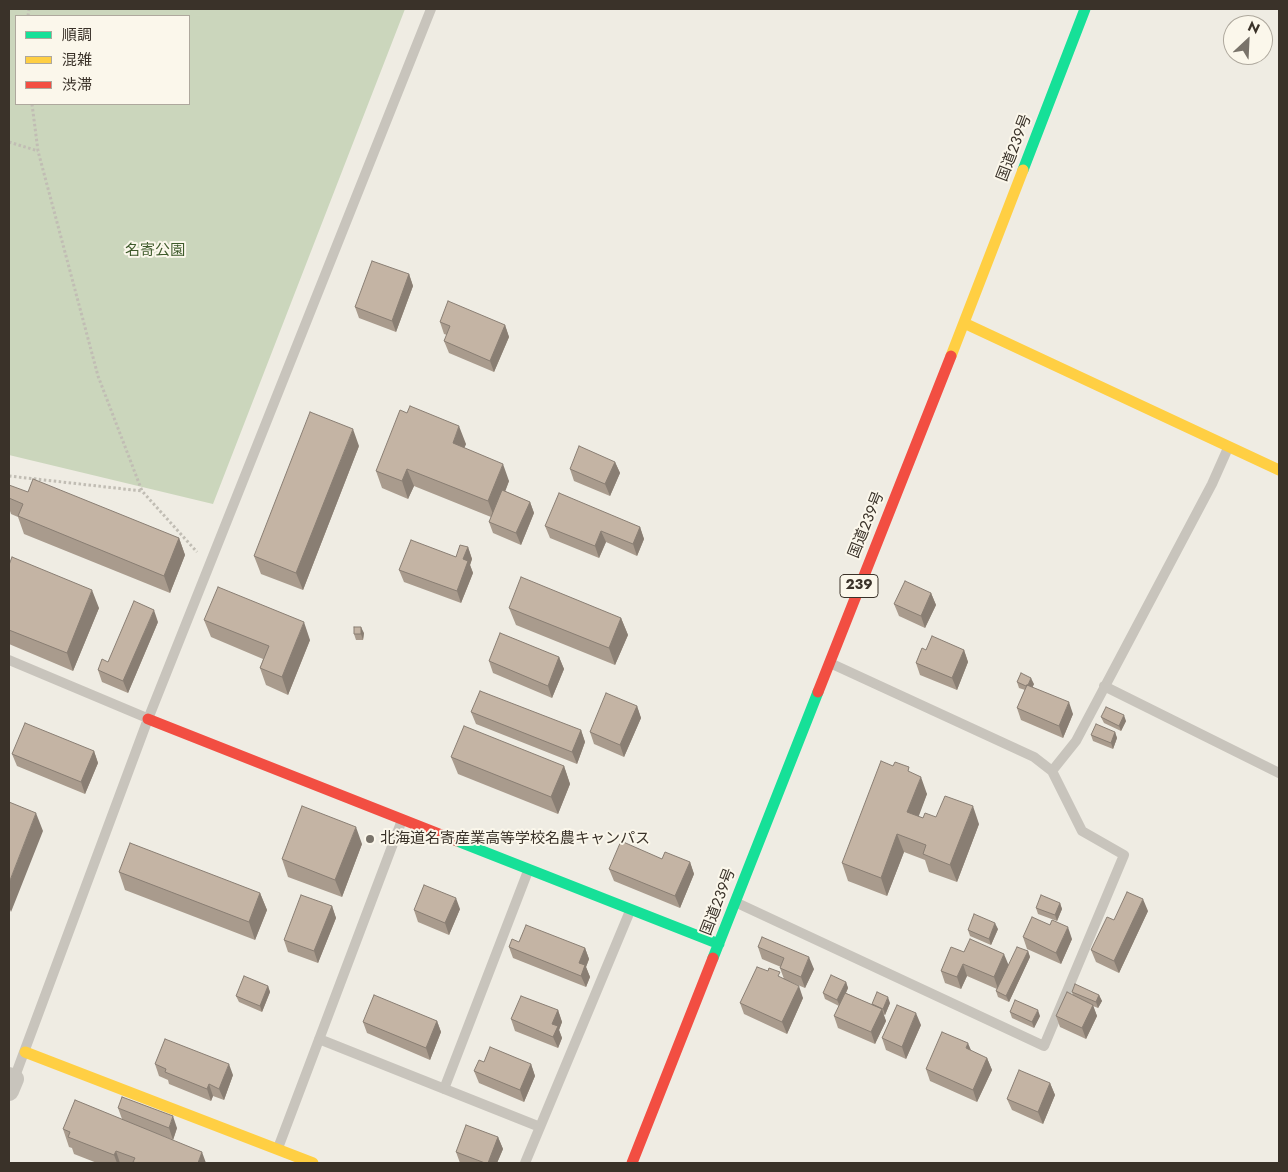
<!DOCTYPE html>
<meta charset="utf-8">
<style>
body{margin:0}
#map{position:relative;width:1288px;height:1172px;overflow:hidden;background:#efece3;font-family:Jost,"Noto Sans JP",sans-serif}
canvas{display:block}
.frame{position:absolute;inset:0;border:10px solid #3a3229;pointer-events:none}
.legend{position:absolute;left:15px;top:15px;width:175px;height:90px;box-sizing:border-box;background:#fbf7eb;border:1px solid #aea89d;margin:0;padding:6px 9px;list-style:none;font-size:15px;color:#3a3229}
.legend li{display:flex;align-items:center;gap:10px;height:25px}
.legend b{width:25px;border:1px solid #aea89d}
.north{position:absolute;left:1223px;top:15px;width:50px;height:50px;box-sizing:border-box;background:#fbf7eb;border:1px solid #aea89d;border-radius:50%;rotate:25deg;font-size:14px;font-weight:700;line-height:20px;text-align:center;color:#3a3229}
.north::after{content:'';display:block;margin:auto;width:18px;height:22px;background:#79736a;clip-path:polygon(50% 0,100% 100%,50% 72%,0 100%)}
</style>
<div id="map">
<canvas width="1288" height="1172"></canvas>
<div class="frame"></div>
<ul class="legend">
<li><b style="height:6px;background:#16e098"></b>順調</li>
<li><b style="height:6px;background:#ffcf43"></b>混雑</li>
<li><b style="height:6px;background:#f24e42"></b>渋滞</li>
</ul>
<div class="north">N</div>
</div>
<script>
const c = document.querySelector('canvas').getContext('2d');
c.lineJoin = 'round';
function paint(path, color) { c.fillStyle = color; c.fill(path, 'evenodd'); }
const poly = rows => new Path2D(rows.map(r => 'M' + r).join(''));
function stroke(path, color, width, dash) { c.strokeStyle = color; c.lineWidth = width; c.lineCap = dash ? 'butt' : 'round'; c.setLineDash(dash || []); c.stroke(path); }
function write(font, color, halo, rows, align = 'center') {
  c.font = font + ' Jost,"Noto Sans JP",sans-serif'; c.lineWidth = 4; c.setLineDash([]); c.textBaseline = 'middle'; c.strokeStyle = halo; c.fillStyle = color; for (const [text, x, y, turn = 0] of rows) {
    c.save(); c.translate(x, y); c.rotate((+turn || 0) * Math.PI / 180); c.textAlign = isNaN(turn) ? turn : align; if (halo) c.strokeText(text, 0, 0); c.fillText(text, 0, 0); c.restore();
  }
}
paint(poly([
 [9,9,405,9,213,504,9,455],
 [16,16,189,16,189,104,16,104]
]), '#cbd6bc');
stroke(poly([
 [28,16,29,9],
 [32,104,38,151,98,376,142,491,197,552],
 [9,142,38,151],
 [9,476,142,491]
]), '#c1bdb4', 3, [2.5, 2.5]);
stroke(poly([
 [9,660,147,718],
 [1104,686,1279,773],
 [1052,771,1076,741,1212,484,1228,448],
 [735,902,1044,1046,1124,855,1082,831,1052,771,1034,757,830,663],
 [319,1039,540,1127],
 [14,1079,148,719,431,9],
 [444,1089,528,871],
 [278,1148,402,820],
 [525,1163,630,911]
]), '#c8c4bc', 10);
stroke(poly([
 [9,1077,14,1079,9,1091]
]), '#c8c4bc', 20);
stroke(poly([
 [1023,170,1085,9],
 [457,841,719,944],
 [713,958,818,692]
]), '#16e098', 11);
stroke(poly([
 [964,323,1279,470],
 [951,356,1023,170],
 [25,1052,313,1163]
]), '#ffcf43', 11);
stroke(poly([
 [818,692,951,356],
 [148,719,457,841],
 [632,1163,713,958]
]), '#f24e42', 11);
paint(poly([
 [409,274,413,286,396,332,359,318,355,307],
 [440,322,505,325,509,337,494,372,449,353,444,341,447,335,444,334],
 [407,413,466,444,464,448,509,481,505,491,530,502,534,513,521,545,493,533,489,522,491,517,414,486,408,499,382,488,376,471],
 [359,446,303,590,261,574,254,556],
 [615,462,620,473,610,496,574,481,570,469],
 [9,486,28,492,179,538,185,555,170,593,24,534,18,517,11,514,9,508],
 [545,526,640,527,644,539,637,556,606,542,599,558,550,538],
 [468,547,472,559,470,565,473,573,461,603,404,582,399,570,456,557],
 [9,565,99,608,73,671,9,644],
 [931,593,936,605,925,628,899,616,894,604],
 [509,608,621,618,628,635,615,665,516,625],
 [204,620,310,640,288,695,266,685,260,668,263,659,211,637],
 [158,622,128,693,102,682,98,670],
 [364,633,363,640,356,640,354,634],
 [926,650,964,650,968,662,957,690,920,675,916,663],
 [559,657,564,669,552,698,493,673,489,661],
 [1017,682,1034,684,1032,687,1073,714,1063,738,1021,720,1017,708,1025,690,1019,688],
 [637,706,641,718,624,757,594,744,590,732],
 [471,712,581,730,585,742,577,764,476,724],
 [1101,717,1126,721,1121,731,1104,723],
 [1115,732,1117,738,1113,749,1093,741,1091,735],
 [94,751,98,763,85,794,17,766,12,754],
 [451,757,564,766,570,784,558,814,458,774],
 [911,773,927,794,918,816,923,818,936,817,979,824,957,882,929,872,925,860,904,852,887,896,848,881,842,863],
 [362,844,342,897,288,877,282,859],
 [662,859,690,862,694,874,680,908,614,881,609,869],
 [119,872,260,893,267,910,255,940,125,890],
 [1060,903,1062,909,1057,921,1038,914,1036,908],
 [332,906,336,918,318,963,288,952,284,940],
 [460,909,449,935,418,922,414,910],
 [1148,911,1119,973,1096,962,1091,950,1114,920],
 [998,929,991,945,970,936,968,930],
 [1023,937,1072,939,1061,964,1027,949],
 [519,942,585,948,589,959,586,967,590,977,586,987,513,958,509,947],
 [758,947,814,969,805,988,788,981,803,998,787,1034,744,1014,740,1003,782,978,784,979,780,968,781,967,762,959],
 [1028,951,1030,957,1009,1002,998,997,996,991,997,989,967,976,961,989,945,983,941,971,964,952,1009,965],
 [846,982,848,988,846,993,872,1005,872,1004,890,1003,885,1015,883,1014,886,1021,875,1044,838,1028,834,1016,839,1006,825,999,823,993],
 [268,986,270,992,262,1012,239,1002,236,996],
 [1072,992,1099,995,1102,1001,1098,1008,1093,1006,1097,1016,1086,1039,1060,1027,1056,1016,1073,996],
 [558,1010,562,1022,559,1030,562,1038,558,1048,515,1031,511,1019],
 [1010,1012,1040,1016,1034,1028,1012,1018],
 [437,1021,441,1032,430,1060,367,1033,363,1022],
 [921,1025,906,1059,886,1050,882,1038],
 [987,1058,992,1070,977,1102,930,1081,926,1069],
 [484,1062,531,1064,535,1076,524,1102,479,1083,474,1071],
 [155,1064,233,1075,224,1100,213,1096,211,1101,169,1084,168,1080,159,1076],
 [1050,1083,1055,1095,1043,1124,1012,1110,1007,1099],
 [118,1108,177,1128,173,1140,142,1128,206,1163,97,1163,74,1154,72,1148,69,1147,63,1129,122,1119],
 [498,1137,503,1149,497,1163,460,1163,456,1152]
]), '#a99b8d');
paint(poly([
 [409,274,413,286,396,332,392,321],
 [505,325,509,337,494,372,490,361],
 [459,426,466,444,459,461,453,443],
 [353,429,359,446,303,590,296,573],
 [615,462,620,473,610,496,605,484],
 [503,464,509,481,495,519,488,501],
 [407,469,414,486,408,499,402,481],
 [530,502,534,513,521,545,516,533],
 [640,527,644,539,637,556,633,544],
 [601,531,606,542,599,558,595,546],
 [179,538,185,555,170,593,164,576],
 [468,547,472,559,470,565,473,573,461,603,457,591,463,559],
 [92,590,99,608,73,671,67,653],
 [931,593,936,605,925,628,921,616],
 [154,610,158,622,128,693,123,681],
 [621,618,628,635,615,665,609,648],
 [304,622,310,640,288,695,282,677],
 [361,627,364,633,363,640,361,634],
 [964,650,968,662,957,690,952,678],
 [559,657,564,669,552,698,548,686],
 [1031,678,1034,684,1030,693,1027,687],
 [1069,702,1073,714,1063,738,1059,726],
 [637,706,641,718,624,757,620,745],
 [1124,715,1126,721,1121,731,1119,726],
 [581,730,585,742,577,764,572,752],
 [1115,732,1117,738,1113,749,1111,743],
 [94,751,98,763,85,794,81,782],
 [564,766,570,784,558,814,551,797],
 [921,777,927,794,914,829,907,812],
 [973,806,979,824,957,882,950,865],
 [36,813,43,831,11,912,9,907,9,883],
 [356,827,362,844,342,897,335,880],
 [897,834,904,852,887,896,881,878],
 [690,862,694,874,680,908,675,896],
 [260,893,267,910,255,940,249,922],
 [456,898,460,909,449,935,445,923],
 [1143,899,1148,911,1119,973,1114,961],
 [1060,903,1062,909,1057,921,1055,915],
 [332,906,336,918,318,963,314,951],
 [995,923,998,929,991,945,989,939],
 [1068,927,1072,939,1061,964,1056,953],
 [585,948,589,959,586,967,590,977,586,987,581,976,579,963],
 [1028,951,1030,957,1009,1002,1006,996],
 [1004,954,1009,966,998,989,994,977],
 [809,957,814,969,805,988,801,977],
 [963,964,967,976,961,989,957,977],
 [846,982,848,988,840,1006,837,1000],
 [268,986,270,992,262,1012,260,1006],
 [799,986,803,998,787,1034,782,1022],
 [1099,995,1102,1001,1098,1008,1096,1002],
 [888,997,890,1003,885,1015,883,1009],
 [1093,1005,1097,1016,1086,1039,1082,1028],
 [882,1009,886,1021,875,1044,871,1032],
 [558,1010,562,1022,559,1030,562,1038,558,1048,553,1037,552,1024],
 [1038,1010,1040,1016,1034,1028,1032,1022],
 [916,1013,921,1025,906,1059,902,1047],
 [437,1021,441,1032,430,1060,426,1048],
 [968,1043,973,1055,966,1048],
 [987,1058,992,1070,977,1102,973,1090],
 [229,1064,233,1075,224,1100,219,1089],
 [531,1064,535,1076,524,1102,520,1090],
 [1050,1083,1055,1095,1043,1124,1038,1112],
 [209,1084,213,1096,211,1101,207,1089],
 [173,1116,177,1128,173,1140,169,1128],
 [498,1137,503,1149,497,1163,488,1163],
 [116,1151,120,1163,117,1163,114,1155],
 [202,1152,206,1163,198,1163]
]), '#897e73');
const building = poly([
 [372,261,409,274,392,321,355,307,372,261],
 [448,301,505,325,490,361,444,341,450,326,440,322,448,301],
 [410,406,459,426,453,443,503,464,488,501,407,469,402,481,376,471,400,410,407,413,410,406],
 [310,412,353,429,296,573,254,556,310,412],
 [579,446,615,462,605,484,570,469,579,446],
 [33,479,179,538,164,576,18,516,23,504,9,498,9,485,28,492,33,479],
 [502,490,530,502,516,533,489,522,502,490],
 [559,493,640,527,633,544,601,531,595,546,545,526,559,493],
 [411,540,456,557,460,545,468,547,463,559,468,561,457,591,399,570,411,540],
 [12,557,92,590,67,653,9,630,9,565,12,557],
 [521,577,621,618,609,648,509,608,521,577],
 [905,581,931,593,921,616,894,604,905,581],
 [218,587,304,622,282,677,260,668,269,646,204,620,218,587],
 [134,601,154,610,123,681,98,670,102,659,108,662,134,601],
 [354,627,361,627,361,634,354,634,354,627],
 [500,633,559,657,548,686,489,661,500,633],
 [932,636,964,650,952,678,916,663,922,648,926,650,932,636],
 [1021,673,1031,678,1028,685,1027,685,1026,686,1017,682,1021,673],
 [1027,685,1069,702,1059,726,1017,708,1027,685],
 [480,691,581,730,572,752,471,712,480,691],
 [606,693,637,706,620,745,590,732,606,693],
 [1106,707,1124,715,1119,726,1101,717,1106,707],
 [25,723,94,751,81,782,12,754,25,723],
 [1096,724,1115,732,1111,743,1091,735,1096,724],
 [464,726,564,766,551,797,451,757,464,726],
 [881,761,893,766,895,762,909,767,908,771,921,777,907,812,923,818,925,813,936,817,945,796,973,806,950,865,923,854,926,845,897,834,881,878,842,863,881,761],
 [9,802,36,813,9,883,9,802],
 [302,806,356,827,335,880,282,859,302,806],
 [621,841,662,859,665,852,690,862,675,896,609,869,621,841],
 [130,843,260,893,249,922,119,872,130,843],
 [424,885,456,898,445,923,414,910,424,885],
 [1127,892,1143,899,1114,961,1091,950,1107,917,1114,920,1127,892],
 [301,895,332,906,314,951,284,940,301,895],
 [1041,895,1060,903,1055,915,1036,908,1041,895],
 [974,914,995,923,989,939,968,930,974,914],
 [1032,917,1050,925,1052,920,1068,927,1056,953,1023,937,1032,917],
 [526,925,585,948,579,963,585,965,581,976,509,947,512,939,519,942,526,925],
 [762,937,809,957,801,977,780,968,784,958,758,947,762,937],
 [970,939,1004,954,994,977,963,964,957,977,941,971,951,947,964,952,970,939],
 [1017,947,1028,951,1006,996,996,991,1017,947],
 [757,967,768,971,769,968,780,972,778,976,799,986,782,1022,740,1003,757,967],
 [831,975,846,982,837,1000,823,993,831,975],
 [244,976,268,986,260,1006,236,996,244,976],
 [1075,984,1099,995,1096,1002,1072,992,1075,984],
 [877,992,888,997,883,1009,872,1004,877,992],
 [1067,992,1093,1005,1082,1028,1056,1016,1067,992],
 [845,993,882,1009,871,1032,834,1016,845,993],
 [374,995,437,1021,426,1048,363,1022,374,995],
 [521,996,558,1010,552,1024,558,1026,553,1037,511,1019,521,996],
 [1015,1000,1038,1010,1032,1022,1010,1012,1015,1000],
 [897,1005,916,1013,902,1047,882,1038,897,1005],
 [942,1032,968,1043,966,1048,987,1058,973,1090,926,1069,942,1032],
 [165,1039,229,1064,219,1089,209,1084,207,1089,165,1072,166,1069,155,1064,165,1039],
 [490,1047,531,1064,520,1090,474,1071,479,1060,484,1062,490,1047],
 [1019,1070,1050,1083,1038,1112,1007,1099,1019,1070],
 [122,1097,173,1116,169,1128,118,1108,122,1097],
 [75,1100,202,1152,198,1163,137,1163,133,1162,135,1158,116,1151,114,1155,68,1137,70,1132,63,1129,75,1100],
 [466,1125,498,1137,488,1163,485,1163,456,1152,466,1125]
]);
paint(building, '#c4b4a4');
stroke(building, '#897e73', 1);
for (const [x, y, r, color] of [
 [370,839,5,"#79736a"]
]) { const dot = new Path2D(); dot.arc(x, y, r, 0, 2 * Math.PI); c.fillStyle = color; c.fill(dot); stroke(dot, '#fbf7eb', 2); }
for (const [x, y, w] of [
 [859,586,38]
]) { const box = new Path2D(); box.roundRect(x - w / 2, y - 11.5, w, 23, 4); c.fillStyle = '#fbf7eb'; c.fill(box); stroke(box, '#3a3229', 1); }
write('bold 14px', '#3a3229', null, [
 ["239",859,586]
]);
write('15px', '#3a3229', '#fbf7eb', [
 ["国道239号",1015,148,-69],
 ["国道239号",867,525,-68],
 ["国道239号",719,902,-69]
]);
write('15px', '#3e5a2b', '#fbf7eb', [
 ["名寄公園",155,251]
]);
write('15px', '#3a3229', '#fbf7eb', [
 ["北海道名寄産業高等学校名農キャンパス",380,839]
], 'left');
</script>
